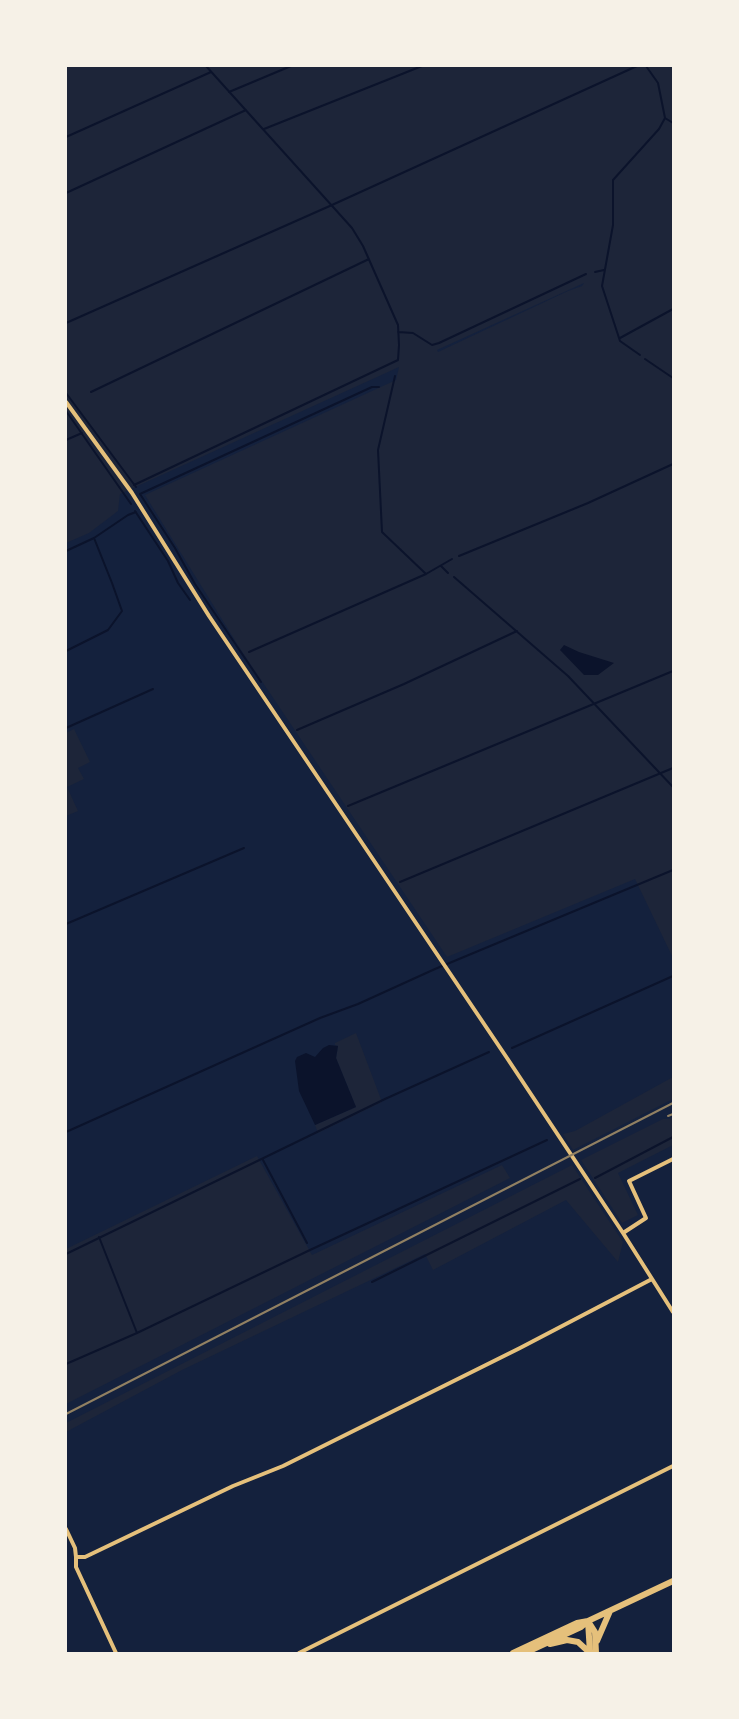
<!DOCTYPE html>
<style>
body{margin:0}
#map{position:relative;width:739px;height:1719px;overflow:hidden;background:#14213d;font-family:Ubuntu,sans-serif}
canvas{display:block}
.frame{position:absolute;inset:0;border:67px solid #f6f1e7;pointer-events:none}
</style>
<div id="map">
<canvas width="739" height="1719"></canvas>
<div class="frame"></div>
</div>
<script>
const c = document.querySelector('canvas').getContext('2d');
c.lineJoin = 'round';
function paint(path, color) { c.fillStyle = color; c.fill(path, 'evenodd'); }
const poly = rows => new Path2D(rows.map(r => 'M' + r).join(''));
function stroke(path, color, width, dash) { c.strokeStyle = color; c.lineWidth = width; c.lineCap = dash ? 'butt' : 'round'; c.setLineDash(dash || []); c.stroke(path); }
paint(poly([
 [66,66,673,66,673,958,635,879,447,957,241,650,145,495,396,380,399,367,120,494,118,511,89,533,66,543],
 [584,283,582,286,568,291,438,352,437,350],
 [74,729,90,762,78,768,84,779,67,787,78,811,66,816,66,733],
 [356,1033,382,1102,318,1133,315,1125,356,1107,336,1058,338,1046,335,1045,335,1043],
 [673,1077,673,1099,573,1150,563,1134,575,1131],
 [673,1117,673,1145,618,1173,638,1215,622,1223,581,1160,663,1119,669,1119],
 [257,1156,312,1255,502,1165,510,1178,66,1404,66,1249],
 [572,1165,623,1242,618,1262,566,1200,433,1270,425,1254,182,1370,66,1432,66,1423]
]), '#1d2539');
paint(poly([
 [564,645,579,652,614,663,598,675,584,675,560,650],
 [329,1045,338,1046,336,1058,356,1107,315,1125,299,1091,295,1061,297,1057,306,1053,315,1057,323,1048]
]), '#0b132b');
stroke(poly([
 [646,66,658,83,665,118,673,123],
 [229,92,291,66],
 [264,129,422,66],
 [66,137,211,72],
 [66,193,246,110],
 [595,272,604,270],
 [66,323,332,205,637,66],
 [398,332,413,333,432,345,439,343,586,274],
 [620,338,673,309],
 [640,355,620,341,602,286,613,225,613,180,659,129,665,118],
 [645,359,673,378],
 [395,376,378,450,382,532,426,574],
 [91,392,369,259],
 [66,393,136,487],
 [66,411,131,504],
 [66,440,82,433],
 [134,485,398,360,399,345,398,325,363,246,352,228,206,66],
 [140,494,372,387,379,387],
 [140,494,175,548,195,584,261,682],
 [135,511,168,561,178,583,190,600],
 [66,551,94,538,128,515,136,512],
 [459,556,588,503,673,464],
 [441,566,448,573],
 [454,577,568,676,673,787],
 [66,651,108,630,122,611,112,583,94,538],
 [249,652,426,574,452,559],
 [66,728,153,689],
 [297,730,404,684,517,631],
 [348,806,673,671],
 [400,882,673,768],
 [66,924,244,848],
 [512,1048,673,976],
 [66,1132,320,1018,358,1004,435,969,673,870],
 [263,1160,307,1243],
 [595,1178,673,1137],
 [99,1237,137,1333],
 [66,1254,385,1099,489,1052],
 [372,1282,580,1179],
 [66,1364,137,1333,310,1250,547,1140]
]), '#0b132b', 2);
stroke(poly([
 [66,402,132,493,209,616,507,1058,623,1233,673,1312],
 [623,1233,646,1218,629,1181,673,1159],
 [66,1529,75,1548,76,1557],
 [116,1653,76,1567,76,1557,85,1557,233,1486,283,1466,520,1348,652,1279],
 [299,1653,673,1466]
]), '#e5c07b', 4);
stroke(poly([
 [588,1621,595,1632,596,1653],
 [588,1621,590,1653],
 [597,1641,610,1611],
 [550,1644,567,1640,578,1642,590,1653],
 [513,1653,577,1623,588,1621,673,1581],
 [525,1653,581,1627,588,1621]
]), '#e5c07b', 6);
stroke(poly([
 [668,1116,673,1114],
 [66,1414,673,1103]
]), '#918062', 2);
</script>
